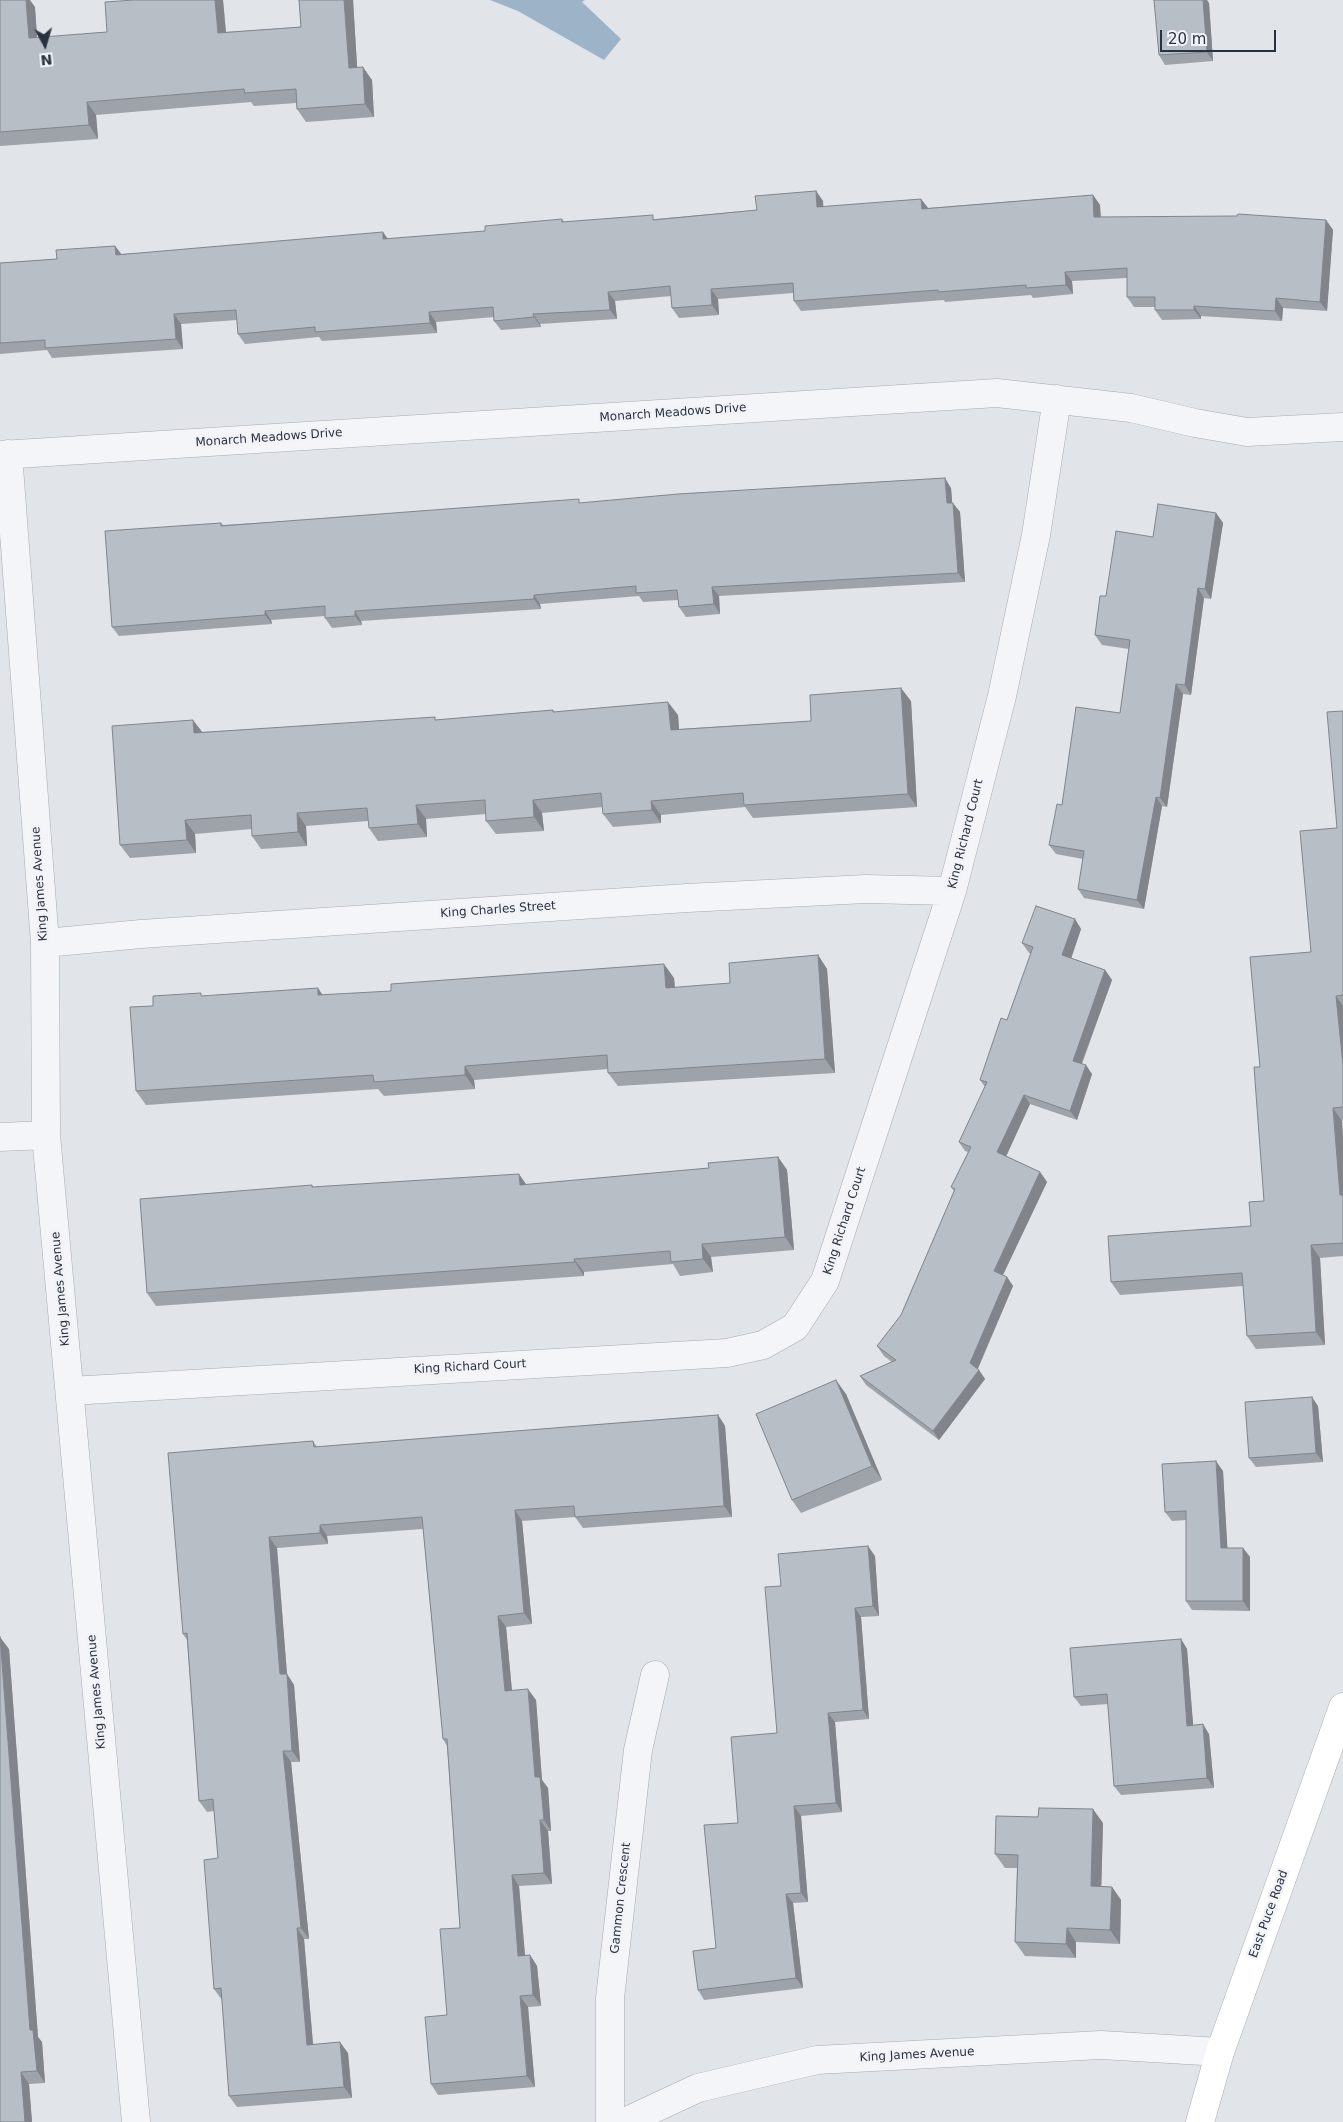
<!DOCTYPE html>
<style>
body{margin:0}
#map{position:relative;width:1343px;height:2122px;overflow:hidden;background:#e1e4e9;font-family:"DejaVu Sans",sans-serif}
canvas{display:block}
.north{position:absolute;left:20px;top:20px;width:50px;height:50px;-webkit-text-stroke:4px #f1f3f7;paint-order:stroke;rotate:174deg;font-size:14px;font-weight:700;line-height:20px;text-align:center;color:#2a3241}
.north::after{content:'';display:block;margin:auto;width:18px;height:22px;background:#2a3241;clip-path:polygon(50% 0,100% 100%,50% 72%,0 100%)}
.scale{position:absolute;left:1160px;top:30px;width:116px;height:22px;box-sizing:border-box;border:2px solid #2a3241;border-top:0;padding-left:6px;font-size:15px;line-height:18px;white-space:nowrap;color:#2a3241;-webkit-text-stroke:4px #f1f3f7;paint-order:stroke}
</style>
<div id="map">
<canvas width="1343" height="2122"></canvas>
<div class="north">N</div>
<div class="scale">20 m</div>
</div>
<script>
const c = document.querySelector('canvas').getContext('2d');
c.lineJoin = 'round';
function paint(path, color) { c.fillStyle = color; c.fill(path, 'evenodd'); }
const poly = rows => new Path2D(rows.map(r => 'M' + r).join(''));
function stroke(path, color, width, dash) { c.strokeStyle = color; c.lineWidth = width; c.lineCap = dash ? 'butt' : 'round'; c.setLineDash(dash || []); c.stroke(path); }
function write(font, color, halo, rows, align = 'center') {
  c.font = font + ' "DejaVu Sans",sans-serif'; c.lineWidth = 5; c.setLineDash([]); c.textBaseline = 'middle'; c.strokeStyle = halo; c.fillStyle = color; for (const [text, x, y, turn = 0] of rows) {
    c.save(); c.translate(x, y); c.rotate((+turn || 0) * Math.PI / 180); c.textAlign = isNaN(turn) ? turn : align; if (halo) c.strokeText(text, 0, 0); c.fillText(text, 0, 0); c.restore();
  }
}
paint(poly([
 [490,0,585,0,582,2,621,39,604,60,518,11]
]), '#9db3c8');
const minor = poly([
 [8,454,45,943,46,1135,136,2122],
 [0,455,997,393,1131,408,1195,423,1247,432,1343,427],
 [45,943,141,934,687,898,866,889,952,891],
 [0,1137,46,1135],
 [70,1391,727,1353,763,1345,795,1327,825,1281,952,891,1002,696,1036,535,1057,399],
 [610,2122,610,1998,638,1750,655,1675],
 [625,2122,698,2088,817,2060,1101,2045,1220,2052]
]);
const secondary = poly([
 [1200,2122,1220,2052,1343,1707]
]);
stroke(minor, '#a6abb3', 29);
stroke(secondary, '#a6abb3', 29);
stroke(minor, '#f4f5f8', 28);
stroke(secondary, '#fff', 28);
paint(poly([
 [0,0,35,7,37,38,107,32,134,0,223,0,226,32,301,27,299,0,353,0,357,68,372,80,374,117,306,122,297,109,296,103,254,106,251,102,96,115,98,139,0,146],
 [1209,3,1213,61,1165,65,1159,55],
 [816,191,823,201,823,207,921,199,928,208,1093,195,1100,205,1101,217,1326,220,1333,230,1327,311,1283,308,1282,321,1201,316,1201,319,1162,320,1155,310,1155,307,1134,307,1127,297,1127,278,1072,281,1073,294,1033,298,1031,295,945,302,944,300,801,311,794,301,793,293,718,299,719,315,679,318,672,308,671,296,615,301,617,319,540,324,541,327,501,330,494,321,494,317,436,322,437,333,322,341,319,337,245,344,238,334,237,320,181,324,183,349,52,358,47,350,0,354,0,263,57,259,115,246,121,254,388,239,485,231,562,219,564,222,656,219,757,210],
 [951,488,952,503,960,512,965,582,719,596,720,614,686,617,679,607,678,600,643,602,639,596,540,604,541,609,361,621,362,625,332,628,325,618,325,616,271,620,272,624,119,636,112,627,221,523,223,525,582,503],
 [1216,513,1223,523,1211,599,1204,598,1191,695,1183,694,1167,807,1162,806,1144,909,1084,898,1078,889,1083,859,1056,854,1049,845,1062,805,1120,713,1129,649,1102,645,1095,635,1106,596,1153,537],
 [911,701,917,807,753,818,745,807,661,815,661,823,613,827,603,814,603,807,542,813,544,831,496,834,486,821,486,814,426,819,427,837,378,841,369,828,368,821,306,826,307,846,261,849,252,836,252,829,195,834,196,853,130,858,120,845,202,732,437,720,553,710,555,712,678,715,679,729,811,721],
 [1343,711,1343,1120,1342,1121,1343,1138,1343,1256,1320,1258,1325,1345,1256,1349,1247,1336,1243,1286,1120,1295,1111,1282,1251,1226,1264,1201,1260,1067,1311,952,1337,828],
 [1075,919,1081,929,1071,958,1105,970,1112,980,1082,1064,1092,1074,1077,1120,1030,1104,1006,1156,1040,1172,1047,1182,1003,1275,1007,1277,1013,1286,978,1369,985,1379,939,1440,866,1385,860,1376,892,1362,884,1356,877,1346,901,1315,954,1191,951,1187,968,1152,965,1151,959,1142,985,1087,980,1080,1007,1020,1031,953,1029,953,1022,943],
 [818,955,827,969,835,1073,618,1086,608,1073,608,1069,474,1080,475,1089,384,1096,378,1089,146,1105,136,1091,153,1006,318,988,322,995,674,978,675,988,730,983],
 [778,1157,787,1170,794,1250,711,1257,713,1272,680,1276,673,1264,584,1272,584,1276,156,1306,147,1293,312,1185,313,1187,526,1185,709,1168],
 [846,1394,882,1480,801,1513,792,1500],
 [1318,1406,1323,1462,1256,1467,1249,1458],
 [718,1415,725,1426,732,1517,583,1528,575,1517,522,1521,532,1624,506,1627,512,1691,536,1700,542,1780,548,1788,551,1831,548,1831,552,1884,519,1886,525,1955,530,1955,537,1966,541,2006,528,2007,535,2087,438,2095,431,2084,447,2015,460,1928,447,1746,443,1739,423,1529,327,1536,328,1544,277,1548,287,1674,294,1685,300,1762,291,1762,309,1939,304,1939,313,2044,348,2053,352,2098,237,2107,229,2096,222,2000,214,1989,218,1858,214,1811,207,1812,199,1801,187,1640,183,1634,313,1441,317,1447],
 [1223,1471,1227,1548,1243,1548,1250,1557,1250,1611,1192,1610,1186,1601,1186,1520,1172,1521,1165,1512],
 [875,1556,879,1616,861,1617,869,1719,835,1722,842,1812,801,1816,808,1902,793,1903,803,1988,704,2000,698,1990,716,1948,738,1823,777,1733,781,1586],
 [1181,1639,1187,1649,1193,1725,1209,1734,1214,1788,1121,1795,1114,1786,1108,1704,1081,1706,1074,1697],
 [9,1649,38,2037,42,2042,45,2083,29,2084,32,2122,0,2122],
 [1103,1823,1101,1886,1112,1887,1121,1900,1120,1944,1076,1942,1076,1958,1025,1956,1015,1942,1017,1868,1005,1868,995,1854]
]), '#9ea3aa');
paint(poly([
 [26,0,30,0,35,7,38,52,29,38],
 [215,0,223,0,227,46,218,33],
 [344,0,353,0,358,81,349,68],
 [1203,0,1207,0,1209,3,1213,61,1207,52],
 [363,67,372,80,374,117,365,104],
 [87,102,96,115,98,139,89,125],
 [816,191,823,201,824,217,817,207],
 [1093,195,1100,205,1101,227,1094,217],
 [921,199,928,208,922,209],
 [1326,220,1333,230,1327,311,1320,302],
 [383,232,390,242,383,239],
 [115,246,122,255,116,255],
 [1065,272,1072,281,1073,294,1066,285],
 [711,289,718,299,719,315,712,305],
 [608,292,615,301,617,319,610,310],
 [1276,298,1283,308,1282,321,1275,311],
 [1194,306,1201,316,1201,319,1194,310],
 [429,312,436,322,437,333,430,323],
 [174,314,181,324,183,349,176,339],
 [533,314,540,324,541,327,534,317],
 [945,478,951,488,953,512,947,503],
 [953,503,960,512,965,582,958,573],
 [1216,513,1223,523,1211,599,1205,589],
 [712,587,719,596,720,614,714,604],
 [1198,588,1204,598,1191,695,1185,685],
 [534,595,540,604,541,609,534,599],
 [265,611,271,620,272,624,265,615],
 [355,611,361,621,362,625,355,616],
 [1176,684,1183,694,1167,807,1160,798],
 [901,688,911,701,917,807,908,794],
 [668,702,678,715,680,743,671,730],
 [193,720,203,733,194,733],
 [1156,797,1162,806,1144,909,1137,900],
 [533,800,542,813,544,831,534,817],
 [651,801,661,815,661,823,652,810],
 [416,805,426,819,427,837,418,824],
 [297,813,306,826,307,846,298,832],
 [185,820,195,834,196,853,187,840],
 [1075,919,1081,929,1069,965,1062,955],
 [818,955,827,969,835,1073,825,1059],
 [664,964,674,978,676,1002,666,988],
 [1105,970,1112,980,1079,1070,1073,1061],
 [318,988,327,1002,318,995],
 [1336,996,1343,1006,1343,1065],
 [1086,1065,1092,1074,1077,1120,1070,1111],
 [465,1066,474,1080,475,1089,465,1075],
 [1024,1095,1030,1104,1004,1161,997,1152],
 [1333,1108,1342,1121,1343,1138,1343,1200,1340,1195],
 [778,1157,787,1170,794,1250,785,1237],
 [1040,1172,1047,1182,1000,1281,994,1271],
 [519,1174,528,1187,520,1185],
 [702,1244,711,1257,713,1272,703,1259],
 [1311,1245,1320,1258,1325,1345,1316,1332],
 [574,1259,584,1272,584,1276,575,1262],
 [1007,1277,1013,1286,976,1372,970,1363],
 [979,1370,985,1379,939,1440,933,1431],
 [836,1380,846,1394,882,1480,872,1466],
 [1312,1397,1318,1406,1323,1462,1316,1453],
 [718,1415,725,1426,732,1517,724,1506],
 [1216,1461,1223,1471,1228,1557,1221,1548],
 [515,1510,522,1521,532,1624,524,1613],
 [320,1525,327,1536,328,1544,320,1533],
 [269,1537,277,1548,287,1674,294,1685,300,1762,292,1751,280,1674],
 [868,1546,875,1556,879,1616,873,1606],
 [1243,1548,1250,1557,1250,1611,1243,1601],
 [855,1608,861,1617,869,1719,863,1710],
 [498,1616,506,1627,513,1702,505,1691],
 [0,1637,9,1649,38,2037,42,2042,45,2083,37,2071,30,2030],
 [1181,1639,1187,1649,1194,1735,1187,1726],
 [528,1689,536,1700,542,1780,548,1788,551,1831,544,1820,535,1777],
 [828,1713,835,1722,842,1812,836,1803],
 [1203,1724,1209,1734,1214,1788,1207,1778],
 [283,1751,291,1762,309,1939,301,1928],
 [794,1806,801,1816,808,1902,801,1893],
 [1093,1809,1103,1823,1101,1900,1091,1886],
 [540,1820,548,1831,552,1884,544,1873],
 [512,1875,519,1886,526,1967,518,1956],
 [1112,1887,1121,1900,1120,1944,1110,1930],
 [786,1894,793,1903,803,1988,796,1978],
 [297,1928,304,1939,314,2056,307,2045],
 [1067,1928,1076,1942,1076,1958,1066,1944],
 [530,1955,537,1966,541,2006,533,1995],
 [520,1996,528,2007,535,2087,527,2076],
 [340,2042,348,2053,352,2098,344,2087],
 [21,2072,29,2084,32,2122,25,2122]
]), '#81858b');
const building = poly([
 [0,0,26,0,29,38,107,32,105,2,134,0,215,0,218,33,301,27,299,0,344,0,349,68,363,67,365,104,297,109,296,89,245,93,244,89,87,102,89,125,0,132,0,0],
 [1154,0,1203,0,1207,52,1159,55,1154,0],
 [816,191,817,207,921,199,922,209,1093,195,1094,217,1237,216,1238,214,1326,220,1320,302,1276,298,1275,311,1194,306,1194,310,1155,310,1155,297,1127,297,1127,268,1065,272,1066,285,1026,288,1026,285,938,292,938,290,794,301,793,283,711,289,712,305,672,308,670,286,608,292,610,310,533,314,534,317,494,321,493,307,429,312,430,323,315,332,315,327,238,334,236,310,174,314,176,339,45,348,45,340,0,343,0,263,57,259,56,250,115,246,116,255,383,232,383,239,485,231,485,226,562,219,562,222,653,215,653,220,757,210,755,196,816,191],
 [945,478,947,503,953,503,958,573,712,587,714,604,679,607,677,590,636,593,636,586,534,595,534,599,355,611,355,616,325,618,325,606,265,611,265,615,112,627,105,531,221,523,221,526,579,499,579,503,678,494,945,478],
 [1158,504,1216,513,1205,589,1198,588,1185,685,1176,684,1160,798,1156,797,1137,900,1078,889,1084,851,1049,845,1057,804,1062,805,1076,707,1120,713,1130,640,1095,635,1100,596,1106,596,1116,531,1153,537,1158,504],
 [901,688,908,794,744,805,743,793,651,801,652,810,603,814,601,793,533,800,534,817,486,821,485,800,416,805,418,824,369,828,367,808,297,813,298,832,252,836,251,815,185,820,187,840,120,845,112,726,193,720,194,733,435,717,435,720,553,710,553,712,668,702,671,730,811,721,810,695,901,688],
 [1343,711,1343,995,1336,996,1343,1065,1343,1107,1333,1108,1340,1195,1343,1195,1343,1243,1311,1245,1316,1332,1247,1336,1242,1273,1111,1282,1108,1236,1251,1226,1249,1202,1264,1201,1254,1067,1260,1067,1250,957,1311,952,1300,831,1337,828,1327,712,1343,711],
 [1036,906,1075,919,1062,955,1105,970,1073,1061,1086,1065,1070,1111,1024,1095,997,1152,1040,1172,994,1271,1007,1277,970,1363,979,1370,933,1431,860,1376,896,1360,877,1346,901,1315,955,1189,951,1187,971,1147,959,1142,987,1082,980,1080,1001,1018,1007,1020,1033,947,1022,943,1036,906],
 [818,955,825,1059,608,1073,607,1055,465,1066,465,1075,374,1082,373,1075,136,1091,130,1007,153,1006,153,996,201,993,201,996,318,988,318,995,391,991,391,984,664,964,666,988,730,983,729,963,818,955],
 [778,1157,785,1237,702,1244,703,1259,671,1262,670,1251,574,1259,575,1262,147,1293,140,1199,312,1185,312,1187,519,1174,520,1185,709,1168,708,1163,778,1157],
 [836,1380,872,1466,792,1500,756,1414,836,1380],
 [1312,1397,1316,1453,1249,1458,1245,1402,1312,1397],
 [718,1415,724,1506,575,1517,574,1506,515,1510,524,1613,498,1616,505,1691,528,1689,535,1777,540,1777,544,1820,540,1820,544,1873,512,1875,518,1956,530,1955,533,1995,520,1996,527,2076,431,2084,425,2017,447,2015,440,1929,460,1928,447,1739,443,1739,422,1517,320,1525,320,1533,269,1537,280,1674,287,1674,292,1751,283,1751,301,1928,297,1928,307,2045,340,2042,344,2087,229,2096,221,1988,214,1989,204,1860,218,1858,213,1799,199,1801,187,1633,183,1634,168,1453,313,1441,314,1447,718,1415],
 [1216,1461,1221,1548,1243,1548,1243,1601,1186,1601,1186,1511,1165,1512,1162,1464,1216,1461],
 [868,1546,873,1606,855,1608,863,1710,828,1713,836,1803,794,1806,801,1893,786,1894,796,1978,698,1990,693,1951,716,1948,704,1825,738,1823,731,1737,777,1733,765,1587,781,1586,778,1554,868,1546],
 [0,1637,30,2030,33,2030,37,2071,21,2072,25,2122,0,2122,0,1637],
 [1181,1639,1187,1726,1203,1724,1207,1778,1114,1786,1107,1694,1074,1697,1070,1648,1181,1639],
 [1039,1808,1093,1809,1091,1886,1112,1887,1110,1930,1067,1928,1066,1944,1015,1942,1018,1855,995,1854,996,1816,1038,1817,1039,1808]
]);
paint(building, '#b8bec6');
stroke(building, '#81858b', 1);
write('12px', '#2a3241', '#f1f3f7', [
 ["Monarch Meadows Drive",673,413,-4],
 ["Monarch Meadows Drive",269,438,-4],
 ["King Richard Court",966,834,-76],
 ["King James Avenue",40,884,-94],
 ["King Charles Street",498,910,-4],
 ["King Richard Court",845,1221,-72],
 ["King James Avenue",61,1289,-95],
 ["King Richard Court",470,1367,-3],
 ["King James Avenue",97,1692,-95],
 ["Gammon Crescent",621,1898,-84],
 ["East Puce Road",1269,1914,-70],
 ["King James Avenue",917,2055,-3]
]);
</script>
